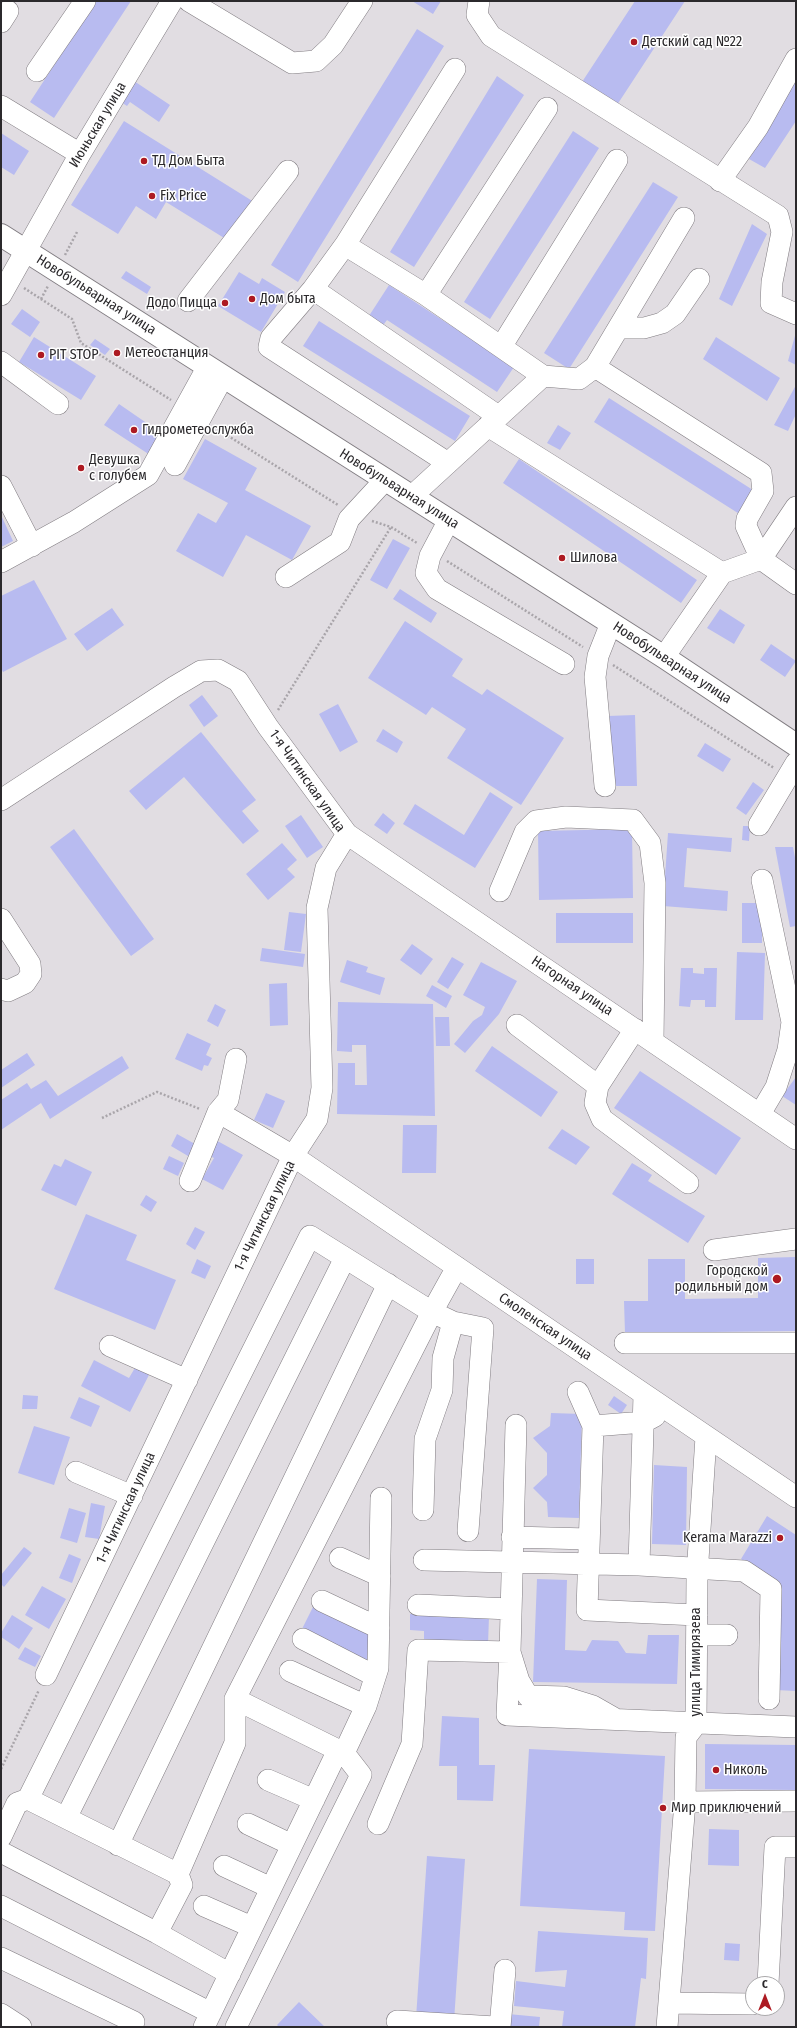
<!DOCTYPE html>
<meta charset="utf-8">
<style>
body{margin:0}
#map{position:relative;width:797px;height:2028px;overflow:hidden;background:#e1dde2;font-family:"Fira Sans Condensed",sans-serif}
canvas{display:block}
.frame{position:absolute;inset:0;border:2px solid #2b292c;pointer-events:none}
.north{position:absolute;left:745px;top:1976px;width:40px;height:40px;box-sizing:border-box;background:#fff;border:1px solid #aaa9ab;border-radius:50%;rotate:0deg;font-size:11px;font-weight:700;line-height:16px;text-align:center;color:#2b292c}
.north::after{content:'';display:block;margin:auto;width:14px;height:18px;background:#ad1a22;clip-path:polygon(50% 0,100% 100%,50% 72%,0 100%)}
</style>
<div id="map">
<canvas width="797" height="2028"></canvas>
<div class="frame"></div>
<div class="north">С</div>
</div>
<script>
const c = document.querySelector('canvas').getContext('2d');
c.lineJoin = 'round';
function paint(path, color) { c.fillStyle = color; c.fill(path, 'evenodd'); }
const poly = rows => new Path2D(rows.map(r => 'M' + r).join(''));
function stroke(path, color, width, dash) { c.strokeStyle = color; c.lineWidth = width; c.lineCap = dash ? 'butt' : 'round'; c.setLineDash(dash || []); c.stroke(path); }
function write(font, color, halo, rows, align = 'center') {
  c.font = font + ' "Fira Sans Condensed",sans-serif'; c.lineWidth = 3; c.setLineDash([]); c.textBaseline = 'middle'; c.strokeStyle = halo; c.fillStyle = color; for (const [text, x, y, turn = 0] of rows) {
    c.save(); c.translate(x, y); c.rotate((+turn || 0) * Math.PI / 180); c.textAlign = isNaN(turn) ? turn : align; if (halo) c.strokeText(text, 0, 0); c.fillText(text, 0, 0); c.restore();
  }
}
paint(poly([
 [96,1,131,1,54,118,30,102],
 [412,1,441,1,433,14],
 [635,1,685,1,617,105,582,82],
 [417,29,444,46,298,282,271,265],
 [497,76,524,95,414,267,390,252],
 [134,81,170,105,159,122,130,102,127,106,121,102],
 [796,81,796,121,765,168,749,159],
 [124,121,254,202,229,241,166,202,156,219,136,206,118,234,71,205],
 [573,131,599,148,490,319,464,302],
 [1,133,29,151,14,175,1,167],
 [653,182,678,197,569,369,544,353],
 [752,224,767,234,732,306,719,299],
 [126,271,151,287,147,294,121,278],
 [239,272,259,284,262,278,285,292,261,332,218,306],
 [389,285,514,367,497,392,387,320,381,328,367,319],
 [22,309,40,322,30,337,11,324],
 [319,321,470,416,455,441,303,346],
 [796,332,796,365,788,361],
 [34,337,96,376,81,400,19,362],
 [716,337,780,378,767,401,703,359],
 [95,339,110,349,105,355,90,345],
 [796,385,796,414,788,431,774,425],
 [609,398,756,492,741,515,594,422],
 [119,404,164,435,150,455,104,425],
 [558,425,571,433,560,450,547,443],
 [205,439,257,468,245,490,311,526,292,560,246,535,223,577,176,551,198,513,216,523,228,503,183,479],
 [519,459,697,580,681,603,503,483],
 [1,515,13,541,1,547],
 [393,539,410,548,387,589,370,580],
 [34,580,67,639,3,672,1,668,1,596],
 [400,589,437,613,431,623,393,599],
 [112,608,124,625,87,651,74,634],
 [720,609,745,625,734,644,707,628],
 [405,621,463,659,452,676,482,695,487,689,564,738,521,805,447,758,466,729,432,707,426,715,368,678],
 [771,644,796,661,785,677,760,660],
 [202,695,218,716,204,727,189,705],
 [338,704,358,742,340,752,319,714],
 [635,715,637,786,610,786,608,716],
 [383,729,403,742,397,753,376,741],
 [201,732,256,800,242,811,259,831,243,844,184,777,146,810,129,791],
 [705,743,731,759,723,772,697,756],
 [753,782,764,790,746,815,736,808],
 [490,792,513,807,475,868,403,824,415,804,464,835],
 [383,813,395,823,387,834,374,825],
 [301,815,323,847,307,858,285,826],
 [743,826,750,826,749,841,742,840],
 [74,829,154,939,131,956,50,847],
 [632,829,633,898,539,900,538,831],
 [668,833,732,838,731,852,687,848,684,887,728,891,727,911,663,906],
 [282,843,297,860,287,869,295,877,268,900,246,874],
 [775,847,793,847,796,863,796,926,790,927],
 [742,903,762,903,762,943,742,943],
 [289,912,306,914,301,952,284,950],
 [556,913,633,913,633,943,556,943],
 [412,944,433,959,421,975,400,960],
 [262,948,305,954,303,967,260,961],
 [737,952,765,953,763,1020,735,1020],
 [452,957,464,964,448,989,437,982],
 [347,960,368,967,366,972,385,978,380,995,340,982],
 [481,962,517,981,499,1014,465,1053,454,1044,473,1021,482,1015,485,1007,463,995],
 [681,968,693,968,693,973,704,974,704,968,717,968,716,1007,705,1007,705,1000,691,1000,690,1007,679,1006],
 [287,983,288,1025,270,1026,269,984],
 [432,985,452,996,446,1008,426,996],
 [338,1002,433,1004,435,1116,337,1114,338,1063,355,1063,355,1085,367,1085,366,1045,352,1045,352,1052,337,1051],
 [215,1004,226,1010,218,1027,207,1021],
 [435,1017,449,1017,450,1046,436,1046],
 [187,1033,211,1044,206,1055,212,1058,208,1066,204,1065,202,1071,175,1059],
 [492,1046,558,1092,541,1117,475,1071],
 [27,1053,35,1065,1,1088,1,1070],
 [122,1056,129,1068,50,1119,41,1103,1,1130,1,1100,27,1083,31,1089,46,1080,58,1096],
 [640,1071,741,1138,716,1175,614,1108],
 [796,1077,796,1105,782,1096],
 [266,1093,285,1101,273,1128,254,1120],
 [403,1125,437,1125,436,1173,402,1173],
 [562,1129,590,1147,576,1165,548,1148],
 [177,1134,195,1144,188,1156,171,1146],
 [212,1138,243,1155,223,1190,202,1179,214,1158,204,1153],
 [169,1156,184,1163,178,1176,163,1169],
 [65,1159,92,1172,76,1206,41,1190,54,1164,61,1167],
 [632,1163,652,1175,648,1181,705,1216,688,1243,612,1194],
 [146,1195,157,1202,151,1212,140,1205],
 [86,1214,137,1235,126,1260,176,1280,155,1330,54,1289],
 [195,1227,205,1232,195,1250,186,1244],
 [796,1257,796,1331,625,1333,624,1301,648,1301,648,1259,685,1259,685,1299,758,1298,758,1258],
 [197,1259,211,1266,205,1279,191,1273],
 [576,1259,594,1259,594,1284,576,1284],
 [94,1360,129,1378,136,1366,150,1373,130,1412,81,1386],
 [23,1395,38,1396,37,1409,22,1409],
 [614,1396,627,1405,621,1414,608,1405],
 [79,1397,100,1406,91,1427,70,1418],
 [551,1413,582,1414,579,1518,548,1517,547,1502,533,1488,547,1475,547,1453,533,1438,550,1426],
 [34,1426,70,1437,54,1485,18,1473],
 [654,1465,687,1467,686,1545,652,1544],
 [91,1503,105,1506,99,1539,85,1537],
 [69,1508,86,1513,77,1543,60,1538],
 [767,1516,796,1535,796,1691,776,1690,779,1584,741,1559],
 [24,1547,32,1553,4,1587,1,1584,1,1575],
 [69,1554,81,1559,72,1583,59,1578],
 [537,1579,567,1580,565,1650,586,1651,592,1640,618,1641,626,1653,646,1654,648,1635,679,1635,677,1684,533,1682],
 [42,1586,66,1599,49,1629,25,1615],
 [314,1605,375,1634,369,1663,301,1631],
 [410,1614,489,1616,488,1645,424,1643,424,1631,410,1630],
 [12,1615,33,1628,19,1649,1,1637,1,1633],
 [25,1647,41,1656,35,1667,18,1659],
 [442,1716,479,1718,479,1765,495,1765,493,1801,457,1800,457,1766,439,1766],
 [705,1744,796,1745,796,1790,705,1789],
 [529,1749,665,1756,655,1931,624,1930,625,1912,520,1906],
 [709,1829,739,1830,739,1866,708,1865],
 [427,1856,465,1859,454,2021,416,2018],
 [538,1931,648,1938,646,1979,641,1978,635,2027,562,2027,564,2011,514,2006,516,1981,565,1987,567,1970,535,1972],
 [725,1943,740,1944,739,1961,724,1960],
 [299,2002,325,2027,279,2027,277,2025],
 [508,2014,540,2017,539,2027,507,2027]
]), '#b8bbf0');
const minor = poly([
 [189,1,292,63,316,61,333,45,362,1],
 [479,1,477,15,491,36,778,216,782,232,772,282,771,303,796,314],
 [1,22,8,11],
 [455,69,345,245,313,289,498,416],
 [37,71,85,1],
 [1,106,80,154],
 [720,181,758,127,796,59],
 [345,245,426,295,543,376,412,496],
 [313,289,271,338,269,347,448,463],
 [1,295,80,154,172,1],
 [426,295,547,108],
 [188,301,288,171],
 [620,328,644,328,662,323,675,314,699,279],
 [501,347,617,160],
 [1,362,58,404],
 [595,367,761,473,763,491,747,519,746,526,761,559],
 [543,376,579,379,595,367,684,218],
 [488,426,722,573],
 [175,465,223,377],
 [1,486,32,546],
 [449,520,430,556,426,573,437,589,564,664],
 [761,559,796,507],
 [1,562,74,522,148,475,207,368],
 [286,577,340,542,349,519,385,480],
 [664,657,722,573,761,559,796,584],
 [605,786,595,677,598,656,611,623],
 [1,800,174,687,201,671,218,670,238,681,268,727,347,834,326,868,317,908,322,1088,317,1119,293,1156,46,1675],
 [759,825,796,763],
 [347,834,796,1139],
 [500,891,525,832,536,821,566,817,633,820,650,843,655,883,653,1041],
 [1,919,30,964,31,974,25,983,8,991,1,989],
 [517,1025,598,1086],
 [635,1029,598,1086,595,1103,602,1119,688,1183],
 [218,1112,228,1100,236,1059],
 [760,1114,776,1087,788,1050,792,1022,762,880],
 [190,1181,218,1112,293,1156,796,1497],
 [714,1250,796,1239],
 [457,1267,432,1312,310,1236,28,1799,178,1874,235,1743,235,1699,432,1312,453,1322,483,1328,468,1531],
 [625,1343,796,1343],
 [110,1346,187,1380],
 [578,1392,593,1426,587,1610,697,1615],
 [516,1425,510,1652,519,1681,528,1696,564,1697,593,1706,614,1718],
 [593,1426,644,1422,655,1416],
 [76,1472,132,1496],
 [423,1510,425,1439,442,1390,443,1358,453,1322],
 [512,1537,589,1539],
 [340,1558,380,1576],
 [424,1560,639,1565,744,1571,771,1589,769,1699],
 [639,1565,644,1395],
 [322,1601,379,1628],
 [418,1605,510,1609],
 [697,1635,727,1635],
 [303,1639,375,1676],
 [290,1671,366,1706],
 [235,1699,344,1753,366,1706,378,1668,381,1498],
 [268,1780,314,1800],
 [685,1802,796,1801],
 [66,1818,345,1258],
 [248,1824,292,1845],
 [378,1824,412,1744,418,1650,510,1652,507,1715,796,1727],
 [1,1837,17,1803,28,1799],
 [118,1845,388,1284],
 [1,1852,157,1933],
 [224,1866,271,1888],
 [178,1874,182,1885,157,1933,230,1974],
 [1,1906,211,2013],
 [204,1906,252,1927],
 [1,1958,134,2022],
 [768,1984,775,1847,796,1847],
 [669,2003,753,2004],
 [1,2014,21,2027],
 [397,2021,495,2027],
 [204,2027,338,1750],
 [236,2027,361,1775,344,1753],
 [500,2027,505,1970],
 [667,2027,685,1802,686,1737,696,1724,697,1575,706,1437]
]);
const major = poly([
 [1,235,664,657,796,745]
]);
stroke(minor, '#807c81', 22);
stroke(major, '#807c81', 24);
stroke(poly([
 [65,255,77,232],
 [24,288,72,319,81,343,171,400],
 [41,299,48,286],
 [214,427,338,505],
 [372,521,391,527,417,543],
 [447,561,583,647],
 [613,665,774,768],
 [278,710,391,527],
 [102,1118,157,1092,200,1109],
 [1,1769,39,1690]
]), '#a9a5aa', 2.5, [2, 2]);
stroke(minor, '#fff', 21);
stroke(major, '#fff', 22);
for (const [x, y, r, color] of [
 [634,42,4,"#ad1a22"],
 [144,161,4,"#ad1a22"],
 [152,196,4,"#ad1a22"],
 [252,299,4,"#ad1a22"],
 [225,303,4,"#ad1a22"],
 [117,353,4,"#ad1a22"],
 [41,355,4,"#ad1a22"],
 [134,430,4,"#ad1a22"],
 [81,468,4,"#ad1a22"],
 [562,558,4,"#ad1a22"],
 [777,1279,5,"#ad1a22"],
 [780,1538,4,"#ad1a22"],
 [716,1770,4,"#ad1a22"],
 [663,1808,4,"#ad1a22"]
]) { const dot = new Path2D(); dot.arc(x, y, r, 0, 2 * Math.PI); c.fillStyle = color; c.fill(dot); stroke(dot, '#fff', 1.5); }
write('14px', '#2b292c', '#fff', [
 ["Детский сад №22",642,42],
 ["ТД Дом Быта",152,161],
 ["Fix Price",160,196],
 ["Дом быта",260,299],
 ["Додо Пицца",217,303,"right"],
 ["Метеостанция",125,353],
 ["PIT STOP",49,355],
 ["Гидрометеослужба",142,430],
 ["Девушка",89,460],
 ["с голубем",89,476],
 ["Шилова",570,558],
 ["Городской",768,1271,"right"],
 ["родильный дом",768,1287,"right"],
 ["Kerama Marazzi",772,1538,"right"],
 ["Николь",724,1770],
 ["Мир приключений",671,1808]
], 'left');
write('14px', '#2b292c', '#fff', [
 ["Июньская улица",98,125,-59],
 ["Новобульварная улица",96,295,32],
 ["Новобульварная улица",399,489,32],
 ["Новобульварная улица",672,663,33],
 ["1-я Читинская улица",307,781,55],
 ["Нагорная улица",572,986,34],
 ["1-я Читинская улица",265,1216,-64],
 ["Смоленская улица",545,1327,34],
 ["1-я Читинская улица",126,1508,-65],
 ["улица Тимирязева",696,1662,-90]
]);
</script>
